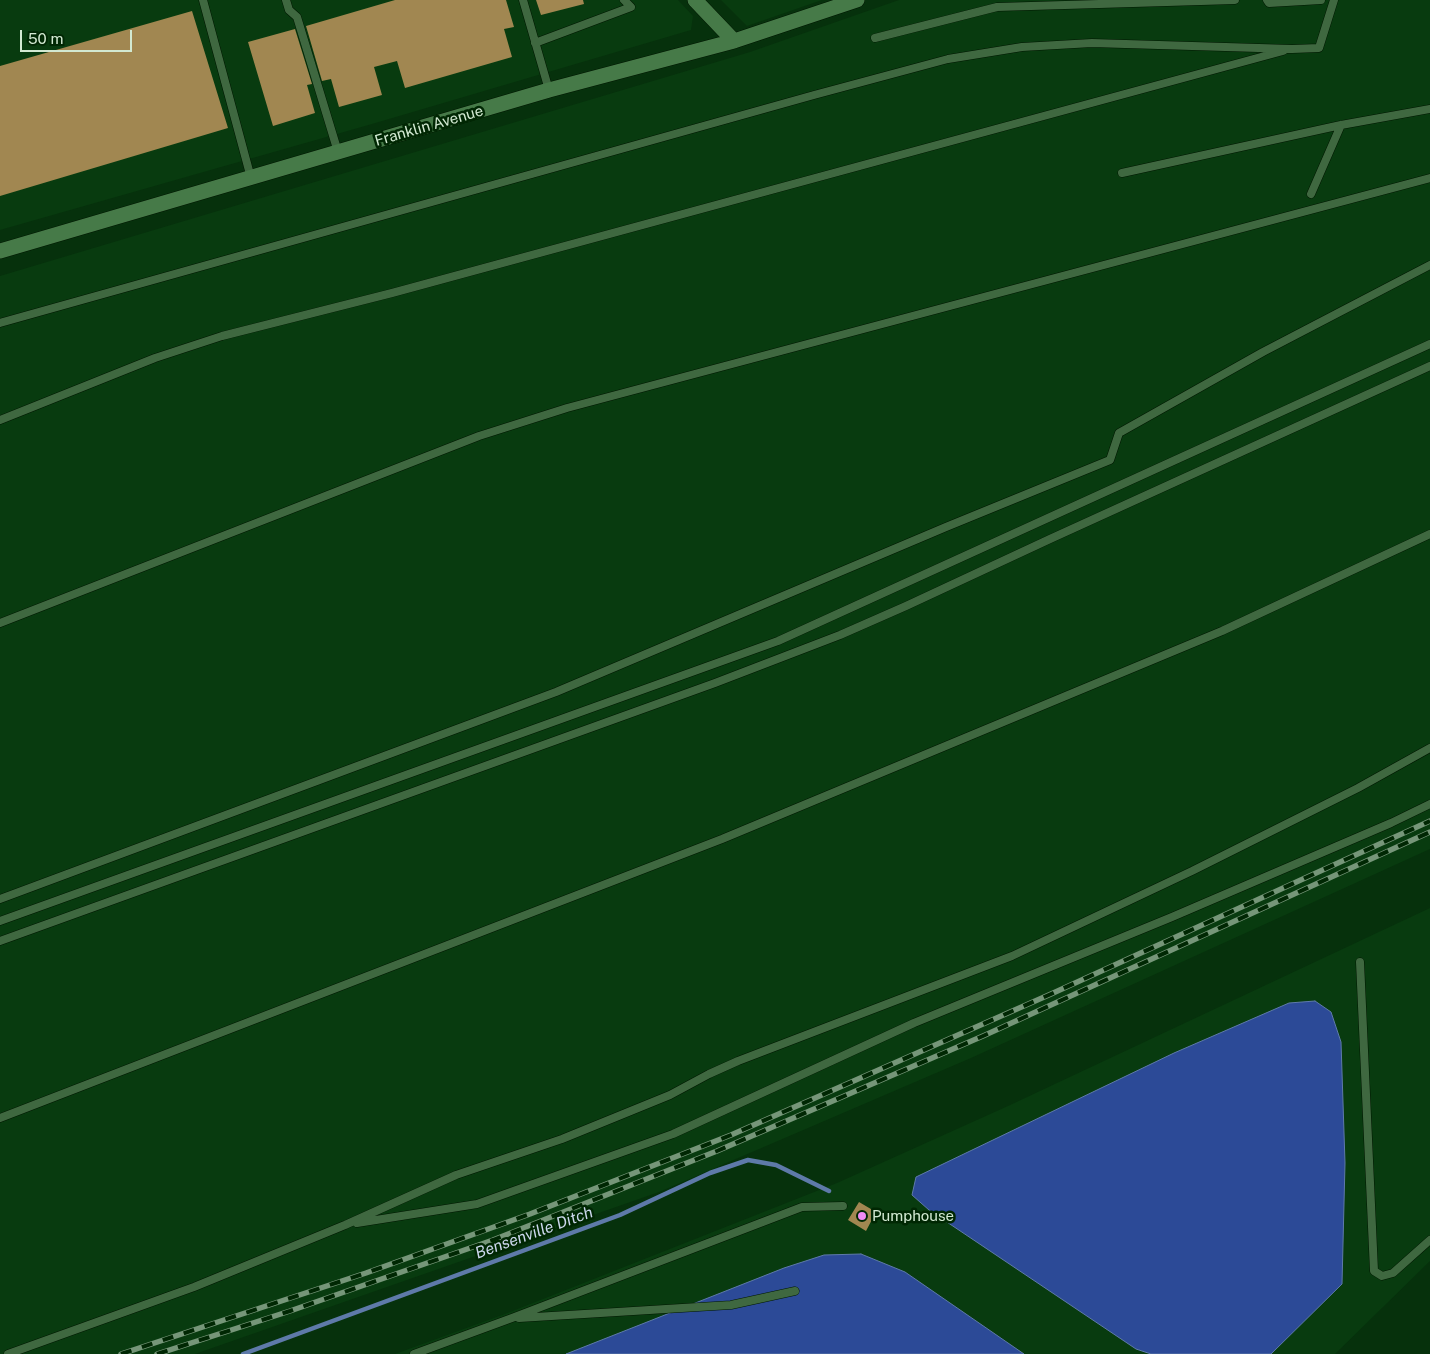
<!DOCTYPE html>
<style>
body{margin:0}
#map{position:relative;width:1430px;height:1354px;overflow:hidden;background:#06310c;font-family:"Public Sans",sans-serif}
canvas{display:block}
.scale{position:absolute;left:20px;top:30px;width:112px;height:22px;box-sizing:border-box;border:2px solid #d2e9d2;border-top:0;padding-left:6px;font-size:15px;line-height:18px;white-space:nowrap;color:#d2e9d2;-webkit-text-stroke:4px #002703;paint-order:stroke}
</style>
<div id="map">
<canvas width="1430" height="1354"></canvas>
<div class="scale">50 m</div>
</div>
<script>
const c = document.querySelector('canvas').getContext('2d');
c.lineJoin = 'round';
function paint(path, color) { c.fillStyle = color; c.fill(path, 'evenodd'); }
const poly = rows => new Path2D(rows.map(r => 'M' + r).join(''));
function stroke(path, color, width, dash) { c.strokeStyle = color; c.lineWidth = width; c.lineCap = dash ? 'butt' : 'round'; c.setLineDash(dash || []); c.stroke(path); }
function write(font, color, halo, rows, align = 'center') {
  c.font = font + ' "Public Sans",sans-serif'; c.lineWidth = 5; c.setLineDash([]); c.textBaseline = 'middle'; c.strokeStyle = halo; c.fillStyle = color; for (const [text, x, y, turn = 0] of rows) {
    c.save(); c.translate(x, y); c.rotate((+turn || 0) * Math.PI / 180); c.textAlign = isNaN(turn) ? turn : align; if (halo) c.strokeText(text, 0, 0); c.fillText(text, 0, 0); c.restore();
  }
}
paint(poly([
 [0,0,678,0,693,16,691,30,372,124,0,230],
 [721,0,822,0,747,26],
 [899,0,1430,0,1430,849,971,1058,659,1192,195,1354,0,1354,0,276,750,52],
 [1430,908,1430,1261,1335,1354,395,1354,505,1314,837,1183,1008,1106]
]), '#083b0f');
const water = poly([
 [1315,1001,1331,1012,1341,1042,1345,1163,1342,1284,1271,1354,1151,1354,1136,1349,929,1210,912,1195,916,1177,1174,1053,1289,1003,1315,1001],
 [861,1254,905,1272,1024,1354,566,1354,784,1268,824,1255,861,1254]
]);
paint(water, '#2c4a97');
stroke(water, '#5e7aa9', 1);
stroke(poly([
 [243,1354,620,1215,710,1173,748,1160,776,1165,829,1191]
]), '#5e7aa9', 4.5);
paint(poly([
 [395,0,506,0,514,27,504,29,512,57,405,88,397,61,374,67,382,95,339,107,331,79,322,81,306,26],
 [536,0,583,0,584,4,541,15],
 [192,11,228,128,0,196,0,66],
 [295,29,312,84,307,85,315,113,273,126,248,42],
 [859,1202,876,1212,866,1231,848,1220]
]), '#a18751');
const lane = poly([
 [203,0,251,178],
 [286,0,289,10,297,17,338,152],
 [523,0,549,90],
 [1267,0,1269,3,1321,0],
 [875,38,997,7,1235,0],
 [535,43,631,7,624,0],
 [1122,173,1341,125,1430,109],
 [1311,194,1341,125],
 [0,323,814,95,948,59,1022,47,1092,43,1292,49,1319,48,1334,0],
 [0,420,155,358,222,336,392,293,1283,51],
 [0,623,479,436,567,408,1430,178],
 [0,899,556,692,946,527,1110,460,1119,433,1263,352,1430,265],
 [0,921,778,641,1430,344],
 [0,941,715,683,840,635,906,606,1050,539,1430,366],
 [1360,962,1374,1271,1382,1276,1393,1273,1430,1240],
 [0,1118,722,839,1222,631,1430,534],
 [357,1223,477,1204,673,1134,914,1023,1172,917,1391,823,1430,804],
 [519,1318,731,1305,795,1291],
 [8,1354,194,1287,345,1225,456,1175,562,1139,670,1095,709,1074,738,1061,1012,956,1192,871,1358,788,1430,748],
 [414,1354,512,1318,802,1207,843,1206]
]);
const secondary = poly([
 [695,0,734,41],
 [0,251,549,90,734,41,857,0]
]);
stroke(lane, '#001700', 9);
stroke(secondary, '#001700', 16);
stroke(lane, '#3f6840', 8);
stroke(secondary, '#467a48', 15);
const rail = poly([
 [121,1354,366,1273,530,1214,731,1135,1051,994,1430,821],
 [157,1354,290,1311,493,1240,717,1151,983,1036,1430,832]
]);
stroke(rail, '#769679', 5.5);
stroke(rail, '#002703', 4, [11]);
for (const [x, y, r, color] of [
 [862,1216,5,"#f08bf6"]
]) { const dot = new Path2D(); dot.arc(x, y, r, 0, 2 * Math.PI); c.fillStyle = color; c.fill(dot); stroke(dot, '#002703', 2); }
write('15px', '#d2e9d2', '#002703', [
 ["Franklin Avenue",429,126,-16]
]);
write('15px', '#d2e9d2', '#002703', [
 ["Pumphouse",872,1216]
], 'left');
write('italic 16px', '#ccd7ed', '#002703', [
 ["Bensenville Ditch",534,1233,-20]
]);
</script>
